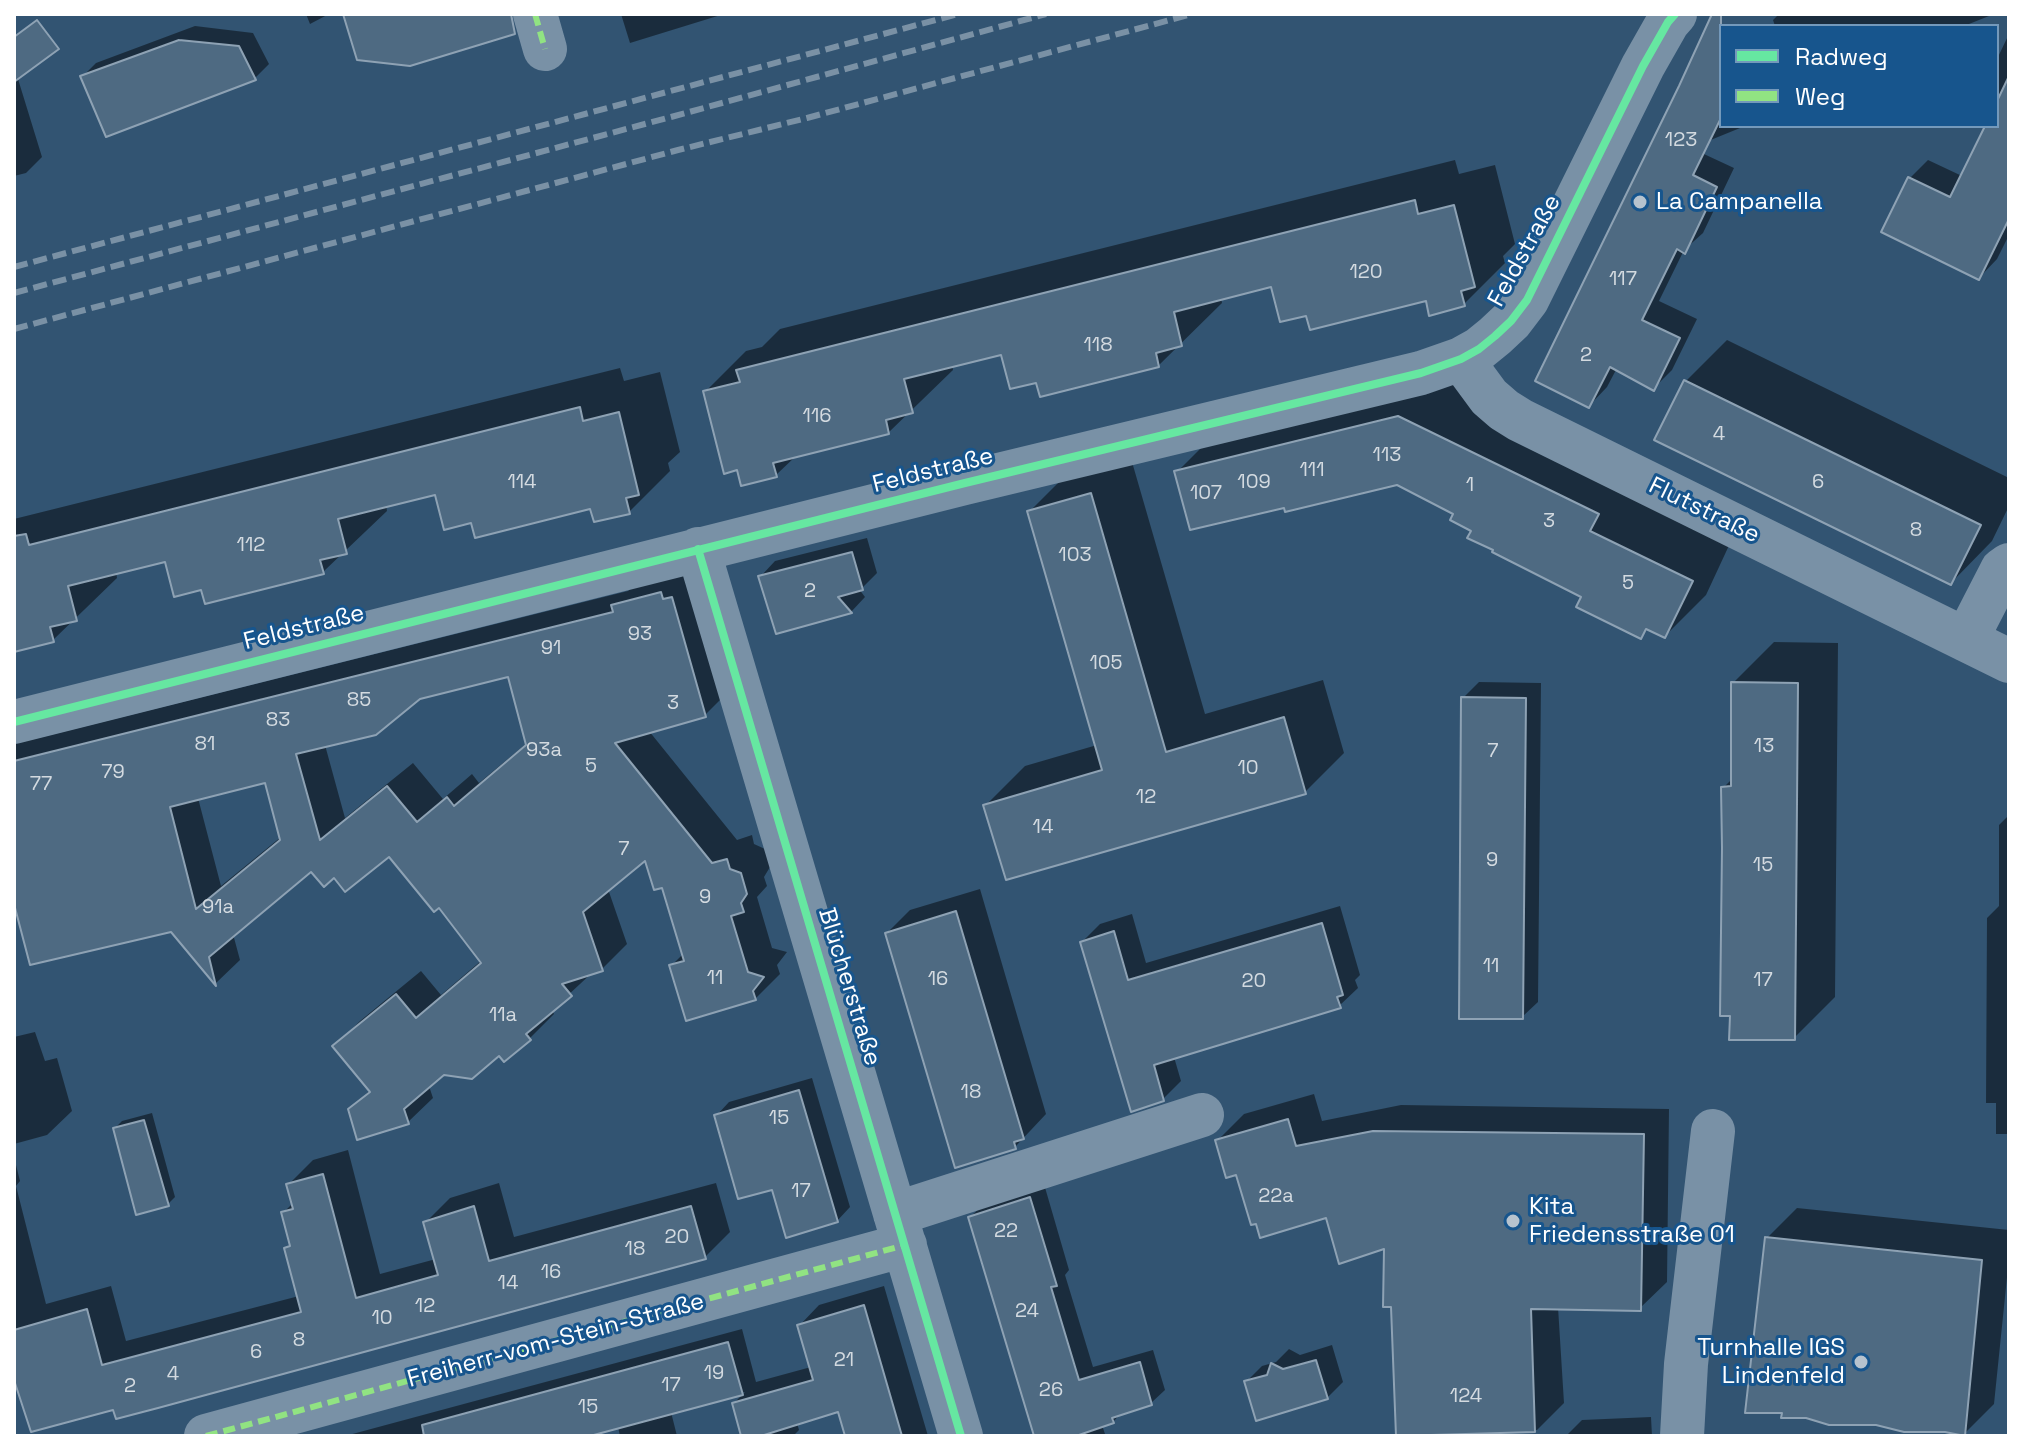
<!DOCTYPE html>
<meta charset="utf-8">
<style>
body{margin:0}
#map{position:relative;width:2023px;height:1450px;overflow:hidden;background:#325472;font-family:"Space Grotesk",sans-serif}
canvas{display:block}
.frame{position:absolute;inset:0;border:16px solid #fff;pointer-events:none}
.legend{position:absolute;left:1719px;top:24px;width:280px;height:104px;box-sizing:border-box;background:#17558d;border:2px solid #7499bb;margin:0;padding:10px 14px;list-style:none;font-size:24px;color:#fff}
.legend li{display:flex;align-items:center;gap:16px;height:40px}
.legend b{width:40px;border:2px solid #7499bb}
</style>
<div id="map">
<canvas width="2023" height="1450"></canvas>
<div class="frame"></div>
<ul class="legend">
<li><b style="height:10px;background:#66e7a1"></b>Radweg</li>
<li><b style="height:10px;background:#91e382"></b>Weg</li>
</ul>
</div>
<script>
const c = document.querySelector('canvas').getContext('2d');
c.lineJoin = 'round';
function paint(path, color) { c.fillStyle = color; c.fill(path, 'evenodd'); }
const poly = rows => new Path2D(rows.map(r => 'M' + r).join(''));
function stroke(path, color, width, dash) { c.strokeStyle = color; c.lineWidth = width; c.lineCap = dash ? 'butt' : 'round'; c.setLineDash(dash || []); c.stroke(path); }
function write(font, color, halo, rows, align = 'center') {
  c.font = font + ' "Space Grotesk",sans-serif'; c.lineWidth = 6; c.setLineDash([]); c.textBaseline = 'middle'; c.strokeStyle = halo; c.fillStyle = color; for (const [text, x, y, turn = 0] of rows) {
    c.save(); c.translate(x, y); c.rotate((+turn || 0) * Math.PI / 180); c.textAlign = isNaN(turn) ? turn : align; if (halo) c.strokeText(text, 0, 0); c.fillText(text, 0, 0); c.restore();
  }
}
paint(poly([
 [306,14,329,14,310,24],
 [621,14,724,14,630,43],
 [1779,14,1994,14,1964,26,1775,26,1773,20],
 [1720,24,1725,26,1721,26,1721,126,1745,126,1691,148,1734,168,1703,233,1684,250,1659,301,1697,319,1672,370,1654,388,1617,368,1607,387,1589,406],
 [195,26,253,33,269,64,255,78,82,77,96,63],
 [2009,34,2009,235,1997,259,1979,278,1910,178,1928,160,1962,176,1987,126,1997,126,1997,59],
 [14,66,42,157,26,173,14,176],
 [1455,160,1459,174,1495,165,1515,244,1503,256,1505,263,1464,304,1427,299,1308,313,1272,285,1221,298,1222,303,1158,366,1038,380,1002,353,952,365,953,370,888,433,796,456,776,475,738,468,705,392,746,351,762,347,780,329],
 [1727,340,2009,478,2009,506,1992,541,1951,583,1686,381],
 [620,368,624,381,660,372,680,452,668,463,670,471,629,512,592,506,472,521,437,492,386,505,387,511,323,572,202,588,167,559,116,572,117,578,53,640,14,650,14,519],
 [1440,376,1732,539,1706,595,1665,636,1649,628,1641,636,1584,596,1474,530,1456,513,1397,483,1286,505,1177,472,1218,431],
 [1130,455,1205,714,1323,680,1344,753,1305,792,986,805,1025,766,1097,745,1029,512,1068,473],
 [867,538,877,573,862,588,859,589,865,597,851,612,777,632,761,576,775,561],
 [686,569,730,690,705,715,649,731,737,840,752,835,754,844,765,849,770,867,764,877,767,886,757,897,772,948,787,952,777,965,780,974,755,999,672,965,684,953,664,885,646,858,608,889,627,944,602,969,594,971,552,1010,554,1014,530,1038,504,1059,499,1053,444,1073,429,1086,433,1098,408,1122,351,1110,371,1089,335,1046,360,1021,421,971,441,995,482,960,440,905,389,854,334,875,312,869,233,934,240,960,216,983,172,930,14,897,14,744,628,591,638,581],
 [510,674,527,743,479,783,472,774,443,799,413,763,345,818,325,745,419,697],
 [266,781,281,837,221,886,198,798],
 [1774,642,1838,643,1835,997,1794,1038,1723,788,1733,778,1733,683],
 [1479,682,1541,683,1538,1002,1522,1017,1463,698],
 [2009,815,2009,1134,1996,1134,1996,1103,1986,1103,1987,918,1999,906,1999,825],
 [980,889,1046,1114,1015,1147,887,933,910,910],
 [1340,906,1360,975,1355,980,1358,988,1339,1006,1174,1057,1181,1081,1163,1099,1082,942,1100,924,1132,914,1146,963],
 [35,1032,45,1061,57,1058,72,1111,47,1135,14,1144,14,1037],
 [812,1078,850,1207,837,1221,773,1187,716,1116,729,1102],
 [1314,1094,1322,1121,1401,1105,1669,1109,1667,1282,1640,1308,1558,1307,1564,1403,1537,1430,1398,1434,1393,1305,1386,1246,1237,1173,1217,1141,1244,1114],
 [152,1113,175,1197,167,1205,115,1128,122,1121],
 [348,1150,380,1274,436,1259,426,1222,450,1198,499,1183,514,1237,716,1183,730,1232,705,1257,115,1407,19,1389,14,1390,14,1157,20,1181,16,1186,46,1304,111,1286,126,1341,299,1296,286,1249,291,1243,283,1213,293,1203,289,1184,313,1160],
 [1044,1184,1069,1270,1065,1275,1093,1367,1153,1350,1165,1390,1151,1403,1122,1412,1113,1422,1102,1425,1105,1434,1103,1436,1036,1436,970,1217,984,1204],
 [1797,1208,2009,1230,2009,1258,1994,1404,1964,1434,1806,1416,1767,1238],
 [884,1286,928,1436,847,1436,839,1410,797,1423,799,1430,793,1436,743,1436,734,1403,745,1392,671,1412,677,1436,620,1436,618,1427,582,1436,345,1436,742,1329,756,1382,811,1367,799,1326,819,1305],
 [1332,1345,1343,1382,1327,1398,1246,1382,1262,1366,1276,1362,1289,1349,1300,1355],
 [1651,1417,1652,1436,1566,1436,1582,1420]
]), '#0007');
const building = poly([
 [343,14,511,14,515,34,410,66,357,60,343,14],
 [1712,14,1721,14,1721,118,1693,175,1717,187,1685,254,1677,249,1642,320,1680,338,1654,391,1610,367,1589,408,1535,381,1679,86,1712,14],
 [37,20,59,49,14,82,14,37,37,20],
 [179,40,239,46,256,80,106,137,80,76,179,40],
 [2009,76,2009,219,1979,280,1881,232,1908,177,1950,197,1985,126,1997,126,1997,101,2009,76],
 [1415,200,1418,214,1454,205,1475,287,1461,291,1465,306,1429,316,1426,301,1310,330,1306,316,1280,322,1271,287,1174,312,1182,346,1156,353,1159,367,1040,397,1036,383,1010,389,1001,355,904,379,913,413,886,420,889,434,773,463,777,477,741,486,737,470,724,474,703,391,740,382,736,370,1415,200],
 [1684,380,1981,525,1951,585,1654,440,1684,380],
 [580,407,583,421,619,412,639,495,626,498,630,514,594,522,590,509,475,538,471,523,444,530,435,495,338,519,347,554,320,560,324,574,205,604,201,590,174,597,165,562,68,586,77,621,50,627,54,642,14,652,14,536,26,534,29,545,580,407],
 [1398,416,1599,514,1590,531,1693,581,1665,638,1646,629,1641,639,1576,607,1581,597,1492,552,1493,550,1467,538,1471,531,1450,520,1453,514,1397,485,1285,512,1284,508,1190,530,1174,471,1398,416],
 [1091,493,1166,752,1284,717,1306,794,1006,880,983,805,1102,770,1027,511,1091,493],
 [852,552,863,590,838,597,852,613,776,634,758,576,852,552],
 [661,592,663,599,672,597,706,717,615,743,712,863,727,859,730,869,741,873,747,894,741,903,744,912,731,916,748,972,764,977,753,991,756,1000,686,1021,669,965,684,961,662,888,654,890,645,861,583,912,603,971,562,984,572,996,526,1034,531,1040,504,1062,499,1056,472,1079,444,1075,404,1109,409,1124,357,1140,348,1109,370,1092,332,1046,396,994,416,1018,481,963,439,908,434,912,389,857,345,892,334,878,324,887,311,872,209,957,216,986,171,932,30,965,14,904,14,761,613,612,611,605,661,592],
 [508,677,526,745,454,806,447,797,417,822,387,786,320,840,296,754,376,735,420,699,508,677],
 [265,783,280,840,196,909,170,807,265,783],
 [1731,682,1798,683,1795,1040,1729,1040,1730,1016,1720,1016,1722,848,1721,787,1731,786,1731,682],
 [1461,697,1526,698,1523,1019,1459,1019,1461,697],
 [956,911,1024,1139,1014,1142,1016,1149,955,1168,885,933,956,911],
 [1322,923,1343,995,1337,997,1341,1008,1154,1065,1164,1101,1131,1112,1080,942,1114,931,1128,980,1322,923],
 [799,1090,838,1222,786,1238,772,1190,738,1199,714,1115,799,1090],
 [1288,1119,1296,1146,1373,1131,1644,1134,1641,1311,1531,1309,1535,1432,1396,1436,1391,1307,1383,1307,1384,1249,1339,1264,1326,1218,1260,1238,1256,1224,1251,1225,1236,1175,1226,1178,1215,1140,1288,1119],
 [144,1120,169,1206,136,1215,113,1128,144,1120],
 [323,1174,356,1298,438,1275,423,1222,474,1206,489,1261,691,1206,706,1259,158,1408,116,1419,113,1410,31,1432,14,1380,14,1330,87,1309,102,1365,301,1312,284,1248,290,1246,281,1212,293,1209,286,1184,323,1174],
 [1030,1197,1057,1286,1051,1287,1079,1380,1140,1362,1152,1405,1112,1418,1114,1423,1076,1436,1034,1436,968,1217,1030,1197],
 [1765,1237,1982,1260,1965,1436,1945,1432,1904,1432,1876,1425,1829,1425,1806,1418,1781,1418,1782,1413,1745,1413,1765,1237],
 [864,1305,902,1436,845,1436,838,1412,761,1436,741,1436,732,1403,813,1380,797,1325,864,1305],
 [728,1342,743,1395,590,1436,424,1436,422,1425,728,1342],
 [1316,1360,1328,1399,1256,1421,1244,1381,1267,1375,1271,1363,1283,1369,1316,1360]
]);
paint(building, '#4e6a82');
stroke(building, '#8ea2b4', 2);
stroke(poly([
 [535,14,545,49],
 [1461,359,1489,397,1504,410,1520,420,2009,661],
 [698,549,961,1436],
 [1966,640,2002,570,2009,565],
 [14,722,965,483,1421,373,1461,359,1479,349,1495,336,1511,321,1527,300,1643,66,1668,22,1675,14],
 [895,1214,1202,1115],
 [206,1436,905,1245],
 [1682,1436,1686,1364,1713,1131]
]), '#7991a6', 44);
stroke(poly([
 [14,267,958,14],
 [14,293,671,117,1046,14],
 [14,329,678,150,807,118,1192,14]
]), '#7a91a5', 6, [14, 6]);
stroke(poly([
 [535,14,545,49],
 [206,1436,905,1245]
]), '#91e382', 6, [12, 6]);
stroke(poly([
 [698,549,961,1436],
 [14,722,965,483,1421,373,1461,359,1479,349,1495,336,1511,321,1527,300,1643,66,1668,22,1675,14]
]), '#66e7a1', 8);
for (const [x, y, r, color] of [
 [1640,202,8,"#b7c3ce"],
 [1513,1221,8,"#b7c3ce"],
 [1861,1362,8,"#b7c3ce"]
]) { const dot = new Path2D(); dot.arc(x, y, r, 0, 2 * Math.PI); c.fillStyle = color; c.fill(dot); stroke(dot, '#17558d', 3); }
write('20px', '#d3dae0', null, [
 ["123",1681,141],
 ["120",1366,273],
 ["117",1623,280],
 ["118",1098,346],
 ["2",1586,356],
 ["116",817,417],
 ["4",1719,435],
 ["113",1387,456],
 ["111",1312,471],
 ["114",522,483],
 ["109",1254,483],
 ["6",1818,483],
 ["1",1470,486],
 ["107",1206,494],
 ["3",1549,522],
 ["8",1916,531],
 ["112",251,546],
 ["103",1075,556],
 ["5",1628,584],
 ["2",810,592],
 ["93",640,635],
 ["91",551,649],
 ["105",1106,664],
 ["85",359,701],
 ["3",673,704],
 ["83",278,721],
 ["81",205,745],
 ["13",1764,747],
 ["93a",544,751],
 ["7",1493,752],
 ["5",591,767],
 ["10",1248,769],
 ["79",113,773],
 ["77",41,785],
 ["12",1146,798],
 ["14",1043,828],
 ["7",624,850],
 ["9",1492,861],
 ["15",1763,866],
 ["9",705,898],
 ["91a",218,908],
 ["11",1491,967],
 ["11",715,979],
 ["16",938,980],
 ["17",1763,981],
 ["20",1254,982],
 ["11a",503,1016],
 ["18",971,1093],
 ["15",779,1119],
 ["17",801,1192],
 ["22a",1276,1197],
 ["22",1006,1232],
 ["20",677,1238],
 ["18",635,1250],
 ["16",551,1273],
 ["14",508,1284],
 ["12",425,1307],
 ["24",1027,1312],
 ["10",382,1319],
 ["8",299,1341],
 ["6",256,1353],
 ["21",844,1361],
 ["19",714,1374],
 ["4",173,1375],
 ["17",671,1386],
 ["2",130,1387],
 ["26",1051,1391],
 ["124",1466,1397],
 ["15",588,1408]
]);
write('24px', '#fff', '#17558d', [
 ["La Campanella",1656,202],
 ["Kita",1529,1207],
 ["Friedensstraße 01",1529,1235],
 ["Turnhalle IGS",1845,1348,"right"],
 ["Lindenfeld",1845,1376,"right"]
], 'left');
write('24px', '#fff', '#17558d', [
 ["Feldstraße",1525,251,-61],
 ["Feldstraße",933,471,-14],
 ["Flutstraße",1704,511,26],
 ["Feldstraße",304,628,-14],
 ["Blücherstraße",849,987,73],
 ["Freiherr-vom-Stein-Straße",556,1341,-15]
]);
</script>
